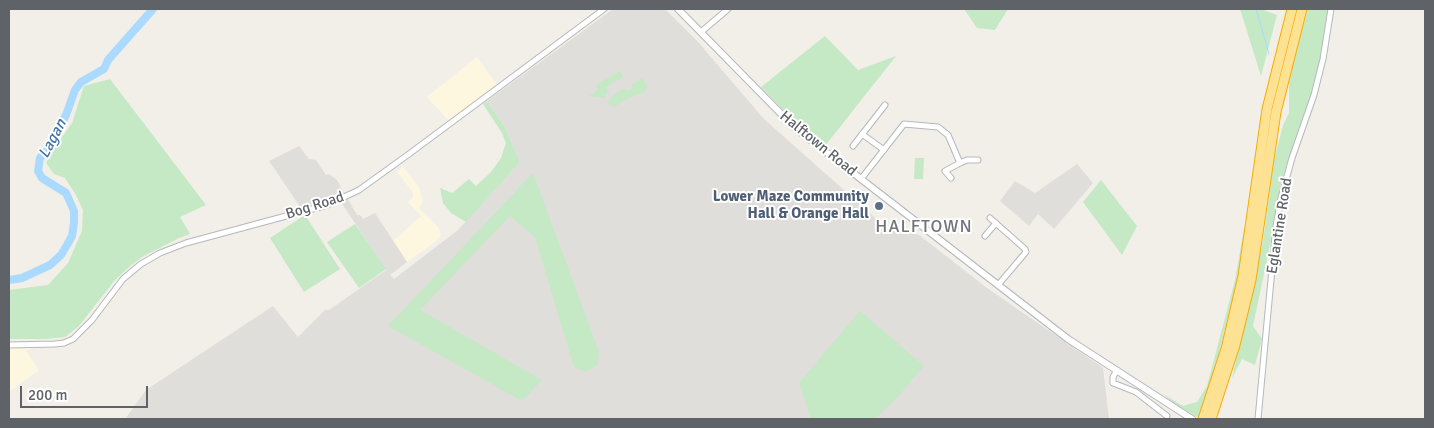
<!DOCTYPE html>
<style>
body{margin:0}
#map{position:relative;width:1434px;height:428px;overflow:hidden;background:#f1efe8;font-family:Signika,sans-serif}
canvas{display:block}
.frame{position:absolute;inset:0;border:10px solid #5f6368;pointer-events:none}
.scale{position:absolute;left:20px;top:386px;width:128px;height:22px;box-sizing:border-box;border:2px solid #5f6368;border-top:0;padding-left:6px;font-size:15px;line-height:18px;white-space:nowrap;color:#5f6368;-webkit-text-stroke:4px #fff;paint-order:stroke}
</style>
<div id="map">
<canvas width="1434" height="428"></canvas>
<div class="frame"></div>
<div class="scale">200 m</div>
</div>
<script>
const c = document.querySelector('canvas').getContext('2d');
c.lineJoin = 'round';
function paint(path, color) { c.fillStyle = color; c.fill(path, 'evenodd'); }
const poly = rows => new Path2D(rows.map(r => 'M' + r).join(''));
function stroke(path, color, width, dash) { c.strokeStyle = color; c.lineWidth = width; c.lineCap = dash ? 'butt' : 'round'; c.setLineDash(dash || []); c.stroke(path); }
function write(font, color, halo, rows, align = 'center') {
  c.font = font + ' Signika,sans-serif'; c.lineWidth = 4; c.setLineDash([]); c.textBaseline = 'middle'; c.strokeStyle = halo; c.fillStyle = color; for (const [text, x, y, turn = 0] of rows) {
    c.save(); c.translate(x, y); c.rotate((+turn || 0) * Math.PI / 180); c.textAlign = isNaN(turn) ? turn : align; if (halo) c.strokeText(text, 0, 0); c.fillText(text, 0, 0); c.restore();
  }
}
paint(poly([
 [477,57,497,85,449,121,427,97],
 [401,164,419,187,423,201,419,208,438,227,441,234,439,239,407,262,393,241,421,216,408,202,413,198,413,192,397,172,401,169],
 [9,346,34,347,26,351,39,370,9,392]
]), '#fef7e0');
paint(poly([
 [613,9,665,9,698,42,764,119,881,223,919,235,987,288,1103,368,1109,419,125,419,146,390,273,306,298,337,325,310,329,310,386,270,341,202,347,198,357,215,360,215,363,219,375,213,407,262,390,275,394,279,458,230,520,162,505,127,487,101],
 [299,146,309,159,316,160,326,175,329,174,337,180,345,194,326,202,301,208,269,161],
 [1077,164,1093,183,1054,229,1038,214,1029,226,1000,201,1015,181,1035,193]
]), '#e0deda');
paint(poly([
 [964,9,1008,9,995,30,977,28],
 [1240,9,1261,9,1277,15,1261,76],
 [1308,9,1329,9,1327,28,1312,93,1298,130,1280,186,1272,236,1253,326,1262,339,1255,365,1242,359,1232,378,1263,242,1274,160,1283,125,1289,113,1289,77],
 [825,36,858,70,896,56,825,146,805,132,761,87],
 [620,71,623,77,606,87,608,91,604,98,589,96,598,90,596,85],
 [643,78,647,87,645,92,629,98,614,107,608,103,609,100,615,94,625,88,627,91,633,88,631,85],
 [110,79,206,205,180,217,190,234,179,238,142,257,129,267,115,280,79,326,65,337,46,339,9,339,9,290,48,285,68,263,82,231,83,210,76,195,65,178,54,174,46,163,57,144,72,123,84,86],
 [487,101,505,127,520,162,466,222,451,213,443,203,440,188,452,193,469,179,476,186,491,172,501,158,506,143,502,133,483,104],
 [915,158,924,158,923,179,914,179],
 [533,173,599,352,598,364,586,372,574,367,535,237,510,216,420,310,542,380,522,401,388,326],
 [1101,180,1137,226,1122,255,1083,202],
 [305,215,340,269,304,292,270,238],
 [355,224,386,269,359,288,327,242],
 [1244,229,1245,230,1236,286,1209,392,1199,418,1176,405,1163,394,1183,406,1197,402,1207,386,1235,280],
 [860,311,924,366,893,402,874,419,811,419,799,383]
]), '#c5e8c5');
stroke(poly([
 [1256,9,1269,54]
]), '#aadaff', 1);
stroke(poly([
 [9,280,22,278,50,265,61,255,67,245,72,236,74,223,74,211,66,193,42,178,38,171,40,158,47,150,66,115,75,90,81,82,104,69,108,60,153,9]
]), '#aadaff', 8);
const minor = poly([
 [701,32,728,9],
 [862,134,884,150],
 [853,146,885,105],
 [951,178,945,171,960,163],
 [861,179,904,124,938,127,948,135,960,163,967,160,978,160],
 [990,218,1025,249,1026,252,998,285],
 [985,236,996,223],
 [9,345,55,344,64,343,73,339,92,320,123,279,141,264,160,253,186,243,327,205,359,190,409,154,604,9],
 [1117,370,1113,377,1113,383,1136,392,1167,416],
 [1258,419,1276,226,1281,198,1292,158,1314,95,1323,59,1331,9]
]);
const tertiary = poly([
 [678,9,795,128,1068,339,1192,419]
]);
const motorway = poly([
 [1203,419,1226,349,1243,276,1267,109,1292,9],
 [1211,419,1235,345,1251,280,1276,112,1302,9]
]);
stroke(minor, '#b5b8bc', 7);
stroke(tertiary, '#b5b8bc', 8);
stroke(motorway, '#f9ab00', 11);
stroke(minor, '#fff', 5);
stroke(tertiary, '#fff', 6);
stroke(motorway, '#fde293', 9);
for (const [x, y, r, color] of [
 [879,206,5,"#5c6f8a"]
]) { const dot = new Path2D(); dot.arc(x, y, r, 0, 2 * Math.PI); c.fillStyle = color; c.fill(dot); stroke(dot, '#fff', 2); }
write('15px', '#5f6368', '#fff', [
 ["Halftown Road",818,144,39],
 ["Bog Road",315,206,-18],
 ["Eglantine Road",1280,226,-81]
]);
write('bold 15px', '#4e5e75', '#fff', [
 ["Lower Maze Community",869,197],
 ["Hall & Orange Hall",869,214]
], 'right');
write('italic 16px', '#4174aa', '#fff', [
 ["Lagan",53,139,-62]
]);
c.letterSpacing = '1px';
write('18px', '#70757a', '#fff', [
 ["HALFTOWN",924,227]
]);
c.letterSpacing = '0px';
</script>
